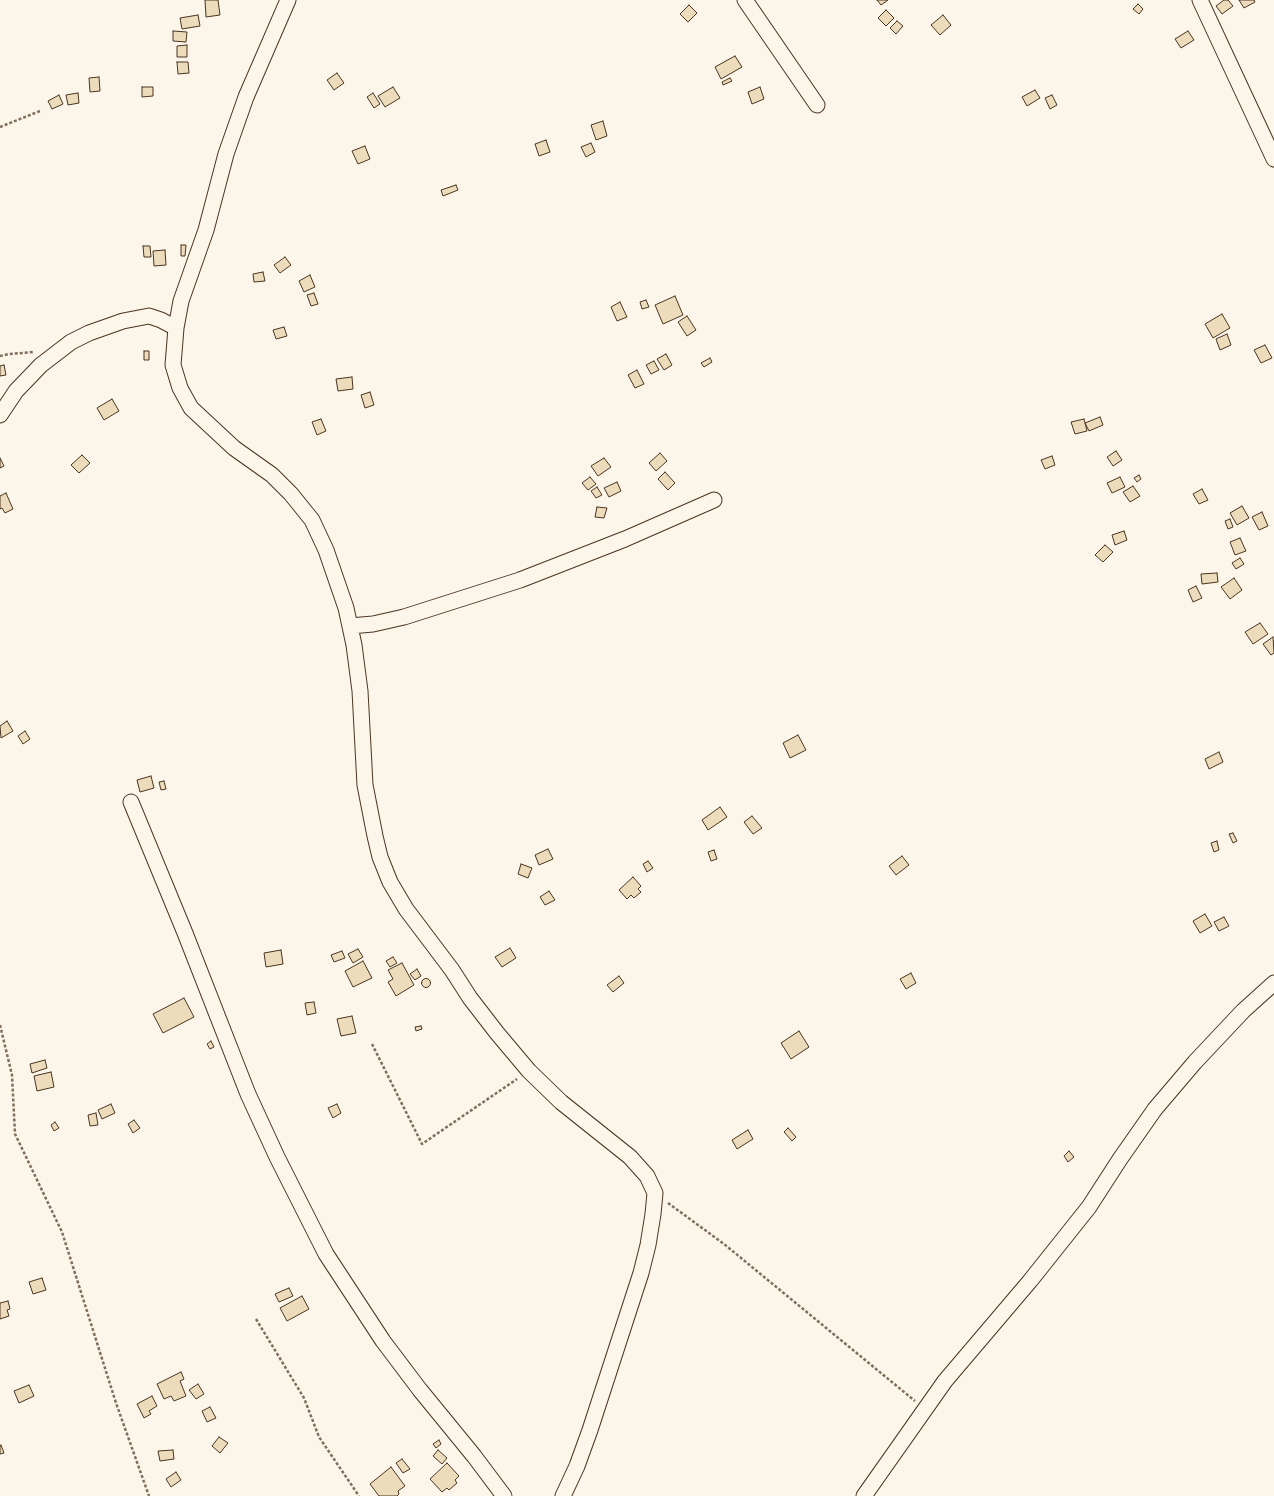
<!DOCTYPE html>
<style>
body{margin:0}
canvas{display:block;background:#fbf6e9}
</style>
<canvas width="1274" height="1496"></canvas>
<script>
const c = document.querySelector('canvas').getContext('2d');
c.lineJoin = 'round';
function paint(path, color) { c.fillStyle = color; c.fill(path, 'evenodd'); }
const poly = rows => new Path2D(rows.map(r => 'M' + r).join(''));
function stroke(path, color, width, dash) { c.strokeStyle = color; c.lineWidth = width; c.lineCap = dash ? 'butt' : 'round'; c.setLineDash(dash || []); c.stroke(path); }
const building = poly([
 [205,0,218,0,220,15,206,17,205,0],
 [877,0,888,0,881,5,877,0],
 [1224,0,1228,0,1233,6,1222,14,1216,6,1224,0],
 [1239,0,1254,0,1255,2,1244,8,1239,0],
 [1138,4,1143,9,1139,14,1133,9,1138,4],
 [689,5,697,13,688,22,680,14,689,5],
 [886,10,894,18,886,26,878,18,886,10],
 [198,15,200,26,182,29,180,18,198,15],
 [943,15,951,25,940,35,931,25,943,15],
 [897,21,903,26,896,34,890,28,897,21],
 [173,31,187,32,186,42,173,41,173,31],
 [1188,31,1194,40,1181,48,1175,39,1188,31],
 [187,45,187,57,177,57,177,46,187,45],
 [735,56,742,67,721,79,715,67,735,56],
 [177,62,188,62,189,73,178,74,177,62],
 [337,73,344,83,334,90,327,80,337,73],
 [99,77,100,91,90,92,89,78,99,77],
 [730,78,732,81,723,85,722,82,730,78],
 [142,87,153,87,153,96,142,97,142,87],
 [393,87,400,98,385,107,378,96,393,87],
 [760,87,764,99,752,104,748,92,760,87],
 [1035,90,1040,98,1027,106,1022,97,1035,90],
 [78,93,79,103,68,105,66,95,78,93],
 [373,93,380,104,374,108,367,97,373,93],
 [59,95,63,104,52,109,48,101,59,95],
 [1052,95,1057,105,1050,109,1045,98,1052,95],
 [603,121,607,136,596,140,591,125,603,121],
 [546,140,550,152,539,156,535,144,546,140],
 [591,143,595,152,586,157,581,147,591,143],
 [365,146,370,159,358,164,352,151,365,146],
 [456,185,458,190,443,196,441,190,456,185],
 [181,245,186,245,185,256,181,256,181,245],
 [143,246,150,246,151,257,144,257,143,246],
 [165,250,166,265,154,266,153,251,165,250],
 [285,257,291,265,280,273,274,265,285,257],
 [263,272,265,281,254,282,253,274,263,272],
 [310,275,315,287,304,292,299,281,310,275],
 [314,293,318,304,311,306,307,295,314,293],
 [675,296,683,315,663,324,655,305,675,296],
 [646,300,649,307,642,309,640,302,646,300],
 [620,302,627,317,617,321,611,307,620,302],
 [1222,314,1230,328,1213,338,1205,324,1222,314],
 [687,316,696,330,687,336,678,322,687,316],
 [284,327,287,336,276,339,273,330,284,327],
 [1227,334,1231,345,1220,350,1216,339,1227,334],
 [1265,345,1272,358,1261,363,1254,350,1265,345],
 [144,351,149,351,149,360,144,360,144,351],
 [666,354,672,365,664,370,657,359,666,354],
 [710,358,712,362,704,367,701,363,710,358],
 [654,361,659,370,651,374,646,365,654,361],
 [4,365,6,375,0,376,0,366,4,365],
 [637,370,644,384,635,388,628,375,637,370],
 [352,377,353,389,338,391,336,379,352,377],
 [370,392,374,405,365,408,361,395,370,392],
 [112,399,119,411,104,420,97,408,112,399],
 [1100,417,1103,425,1089,431,1085,423,1100,417],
 [321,419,326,431,317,435,312,422,321,419],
 [1084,419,1087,431,1075,434,1071,422,1084,419],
 [1116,451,1122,460,1113,466,1107,457,1116,451],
 [660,453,667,461,656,471,649,463,660,453],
 [82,455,90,463,79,473,71,465,82,455],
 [1052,456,1055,465,1045,469,1041,460,1052,456],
 [0,458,4,466,0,468,0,458],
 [604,458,611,467,598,476,591,466,604,458],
 [665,472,675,483,668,490,658,479,665,472],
 [1139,475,1141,479,1137,482,1134,478,1139,475],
 [590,477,596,484,588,490,582,483,590,477],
 [1120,477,1125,487,1112,493,1107,483,1120,477],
 [617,482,621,491,609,497,604,488,617,482],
 [1133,486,1140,496,1130,502,1123,492,1133,486],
 [597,487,602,495,596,498,591,491,597,487],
 [1202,489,1208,500,1199,504,1193,494,1202,489],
 [6,493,13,509,5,513,2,508,0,509,0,496,6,493],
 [1242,506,1249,518,1237,525,1230,513,1242,506],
 [597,507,607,508,604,518,595,517,597,507],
 [1262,512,1268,526,1259,530,1252,517,1262,512],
 [1230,519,1233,527,1228,529,1225,521,1230,519],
 [1124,531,1127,540,1115,545,1112,535,1124,531],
 [1240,538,1246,551,1235,555,1230,542,1240,538],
 [1105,545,1113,552,1103,562,1095,555,1105,545],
 [1240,558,1244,564,1236,569,1232,563,1240,558],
 [1217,573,1218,582,1202,584,1201,574,1217,573],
 [1234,578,1242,590,1230,599,1221,587,1234,578],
 [1196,586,1202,598,1193,602,1188,590,1196,586],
 [1260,623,1268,634,1253,644,1245,632,1260,623],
 [1273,637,1274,653,1271,655,1263,644,1273,637],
 [7,721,13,731,1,738,0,726,7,721],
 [25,731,30,739,23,744,18,736,25,731],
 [798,735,806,750,790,758,783,743,798,735],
 [1219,752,1223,762,1209,769,1205,759,1219,752],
 [151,776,154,788,140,792,137,780,151,776],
 [164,781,166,789,161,790,159,782,164,781],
 [720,807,727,817,708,830,702,820,720,807],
 [752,816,762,828,753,834,744,822,752,816],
 [1233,833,1237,841,1233,843,1229,834,1233,833],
 [1217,841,1219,850,1214,852,1211,843,1217,841],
 [548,849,553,859,539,865,535,855,548,849],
 [714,850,717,859,711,861,708,852,714,850],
 [902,856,909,865,896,875,889,866,902,856],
 [648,861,653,868,647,872,643,864,648,861],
 [521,864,532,868,528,878,518,874,521,864],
 [633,877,641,886,638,889,641,892,634,898,631,895,627,899,619,890,633,877],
 [549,891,555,900,545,905,540,897,549,891],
 [1205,914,1212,926,1200,933,1193,921,1205,914],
 [1224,917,1229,926,1219,931,1214,922,1224,917],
 [510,948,516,958,502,967,495,957,510,948],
 [358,949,363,957,353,963,348,954,358,949],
 [281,950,283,964,266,967,264,953,281,950],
 [342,951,345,958,334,962,331,955,342,951],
 [393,957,397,963,390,967,386,961,393,957],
 [363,961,372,978,353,987,345,971,363,961],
 [402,963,414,985,396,996,388,982,393,979,388,970,402,963],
 [417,969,421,976,415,980,410,974,417,969],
 [911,973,916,983,906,989,900,979,911,973],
 [619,976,624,983,613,992,607,985,619,976],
 '421.5 983a4.5 4.5 0 1 1 9 0a4.5 4.5 0 1 1-9 0Z',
 [184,998,194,1017,163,1033,153,1014,184,998],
 [314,1002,316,1013,307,1015,305,1003,314,1002],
 [352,1016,356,1033,341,1036,337,1019,352,1016],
 [421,1026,422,1029,416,1031,415,1027,421,1026],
 [799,1031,809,1047,791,1059,781,1043,799,1031],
 [211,1041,214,1047,210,1049,207,1044,211,1041],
 [45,1060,47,1068,32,1073,30,1064,45,1060],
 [51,1072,54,1087,37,1091,34,1076,51,1072],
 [111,1104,115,1113,102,1119,98,1110,111,1104],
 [337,1104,341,1113,333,1118,328,1108,337,1104],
 [96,1113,98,1125,90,1126,88,1115,96,1113],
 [134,1120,140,1128,133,1133,128,1124,134,1120],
 [55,1122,59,1128,54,1131,51,1125,55,1122],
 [788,1128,796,1137,792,1141,784,1132,788,1128],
 [748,1130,753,1139,737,1149,732,1140,748,1130],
 [1069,1151,1074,1157,1068,1162,1064,1156,1069,1151],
 [42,1278,46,1290,33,1294,29,1282,42,1278],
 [289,1288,293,1296,279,1302,275,1294,289,1288],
 [302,1296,309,1309,287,1321,280,1308,302,1296],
 [8,1301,10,1309,7,1310,9,1316,0,1319,0,1303,8,1301],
 [181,1372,184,1379,180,1381,186,1396,174,1401,171,1396,164,1399,157,1384,181,1372],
 [198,1384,204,1394,196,1399,189,1390,198,1384],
 [29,1385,34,1396,19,1403,14,1391,29,1385],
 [152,1396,157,1406,149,1411,151,1414,144,1418,137,1404,152,1396],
 [210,1407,216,1418,207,1422,202,1411,210,1407],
 [219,1437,228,1443,220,1453,212,1446,219,1437],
 [439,1440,441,1444,436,1448,433,1444,439,1440],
 [1,1445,4,1453,0,1454,0,1446,1,1445],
 [173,1450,174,1459,160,1461,158,1451,173,1450],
 [438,1450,447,1458,442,1464,433,1456,438,1450],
 [402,1459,410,1469,403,1473,396,1463,402,1459],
 [447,1463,459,1476,455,1480,457,1483,449,1490,447,1488,442,1492,430,1479,447,1463],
 [391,1467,405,1486,398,1491,399,1494,397,1496,379,1496,370,1484,391,1467],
 [176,1472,181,1480,171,1487,166,1479,176,1472]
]);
paint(building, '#ecdcbc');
stroke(building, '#4a3520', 1);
const minor = poly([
 [288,0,246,97,226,154,206,230,181,301,176,328,173,365,180,388,191,408,234,448,272,475,291,494,312,520,326,550,346,608,354,645,360,691,365,785,375,836,380,857,390,882,406,909,452,970,470,998,497,1033,529,1071,561,1102,630,1157,647,1176,655,1193,653,1214,648,1245,641,1273,590,1430,577,1466,563,1496],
 [745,0,817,105],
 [1200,0,1274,159],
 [0,415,16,391,41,365,71,342,89,333,123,321,149,316,161,320,176,328],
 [350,626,373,624,404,617,520,580,625,539,714,500],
 [131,802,185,933,248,1094,277,1157,326,1254,383,1341,420,1390,474,1456,504,1496],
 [864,1496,945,1381,1030,1281,1089,1207,1120,1159,1155,1109,1195,1062,1243,1011,1274,983]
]);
stroke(minor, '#4a3520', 17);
stroke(poly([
 [0,127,40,111],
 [0,356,9,354,34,352],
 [0,1025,12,1075,15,1134,62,1232,116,1403,149,1496],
 [372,1044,422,1144,517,1079],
 [668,1203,724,1244,915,1401],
 [256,1319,304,1398,319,1437,359,1496]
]), '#7f6f5c', 2.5, [3, 2]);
stroke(minor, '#fbf6e9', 15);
</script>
